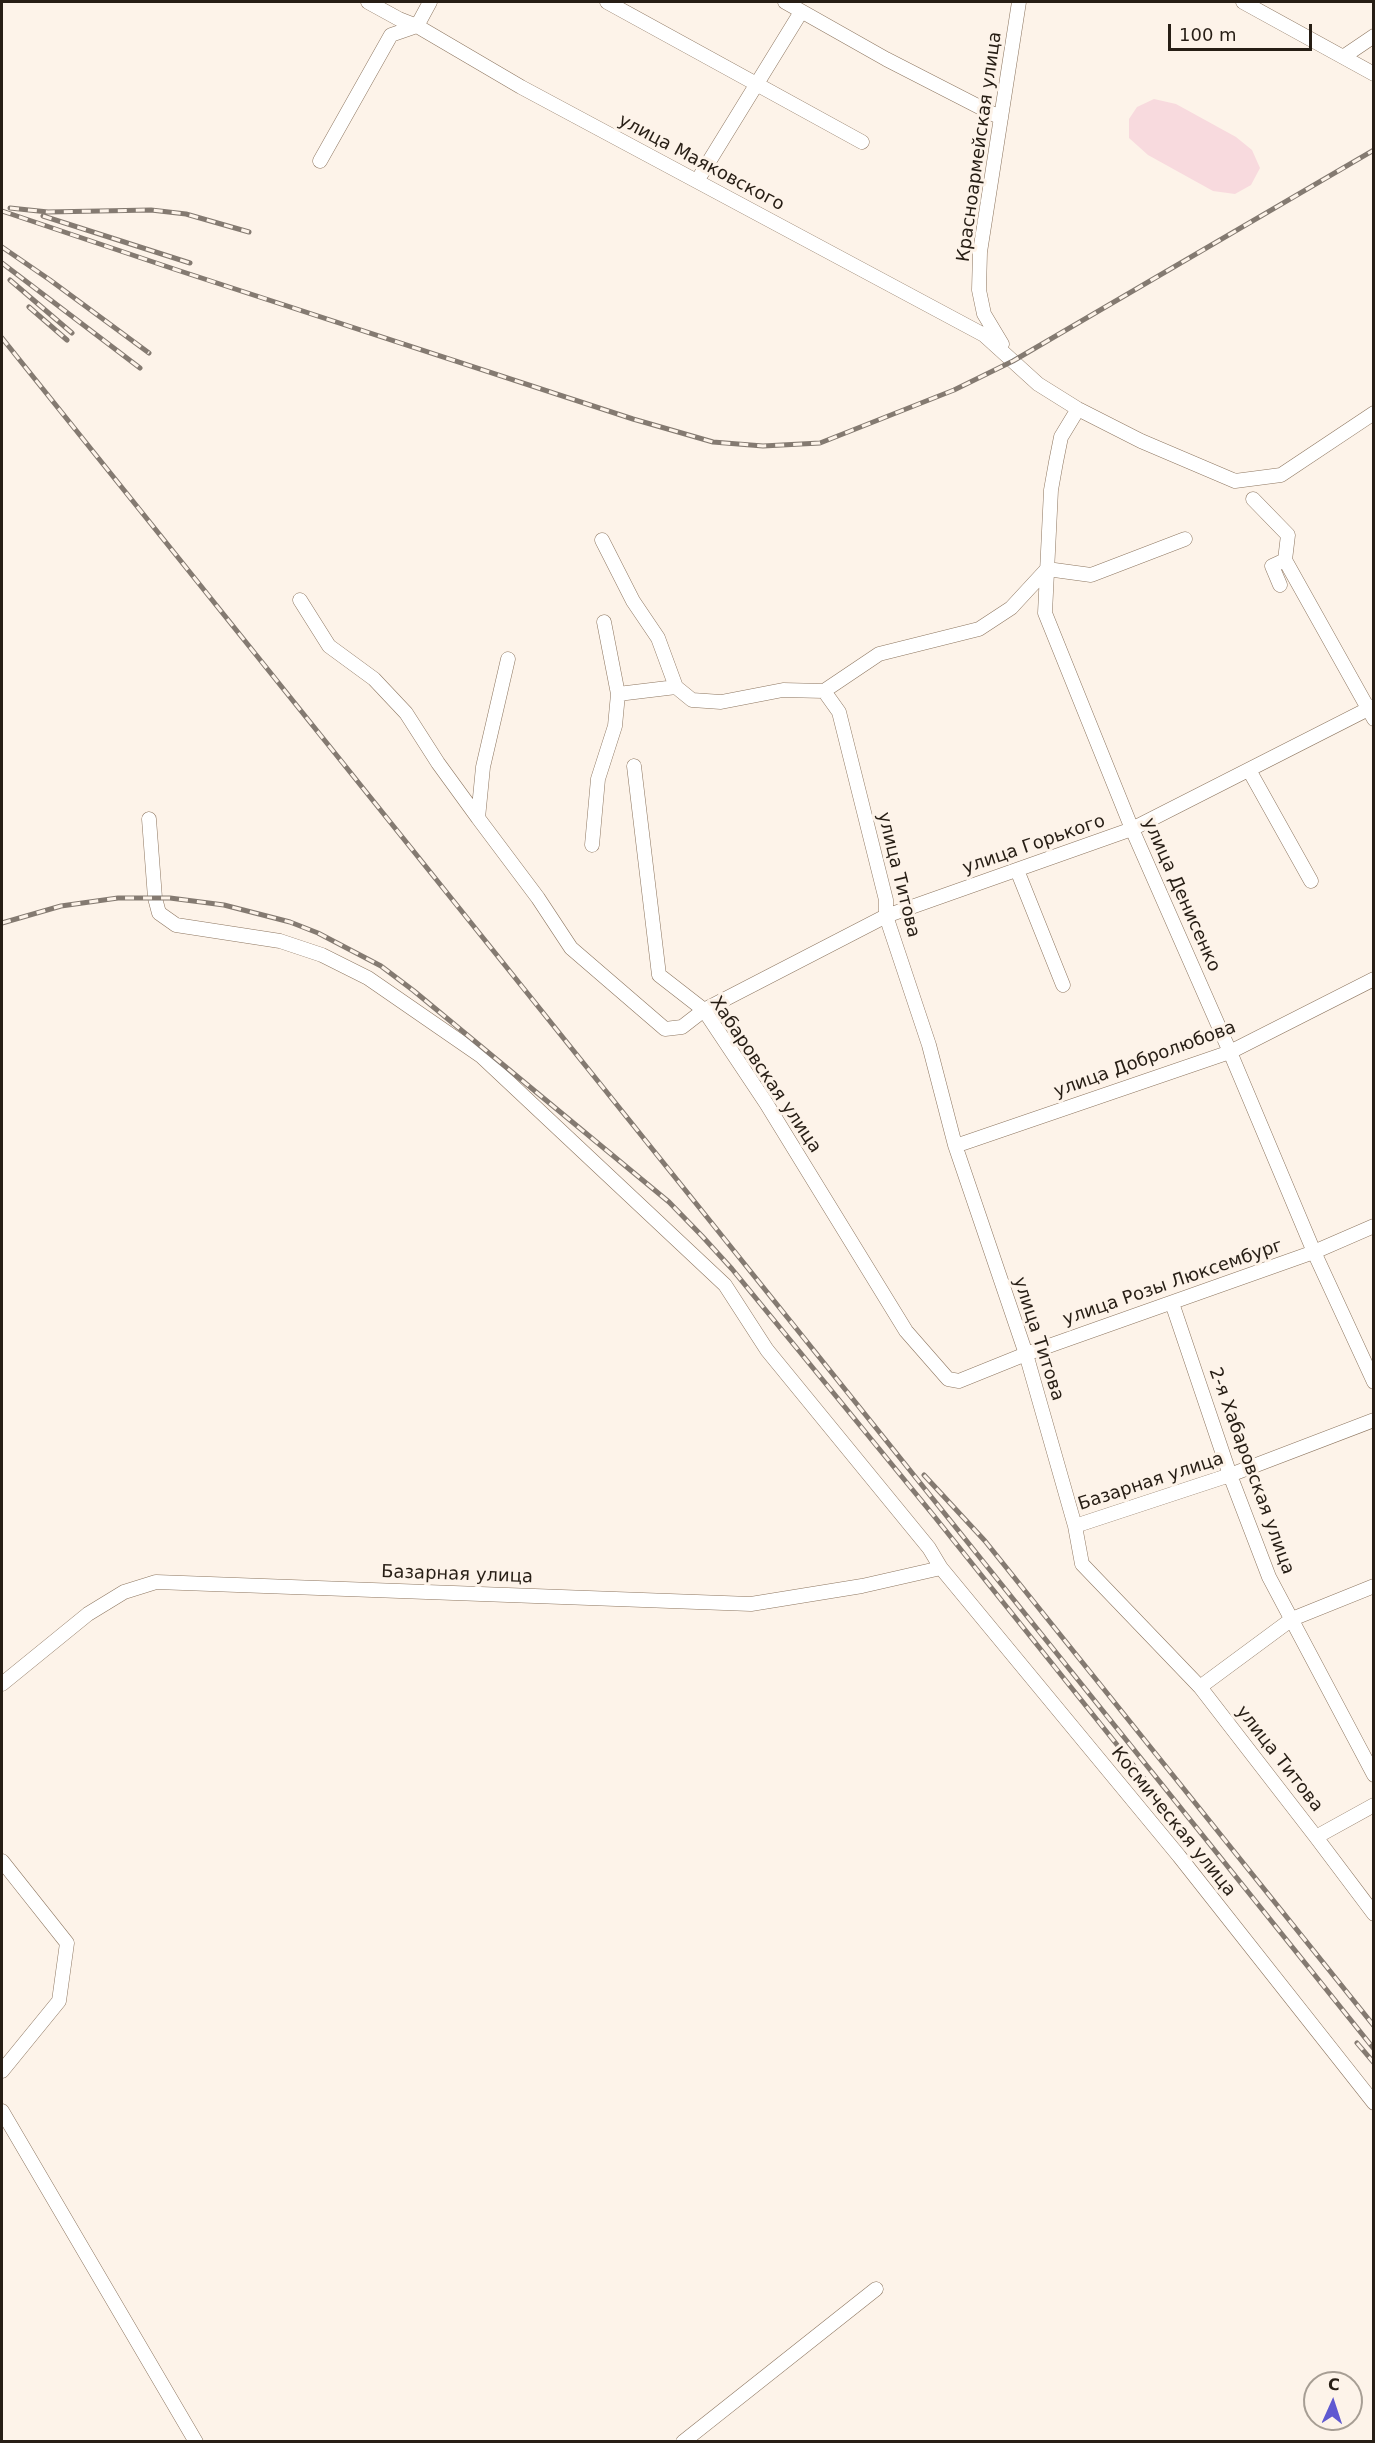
<!DOCTYPE html>
<meta charset="utf-8">
<style>
body{margin:0}
#map{position:relative;width:1375px;height:2443px;overflow:hidden;background:#fdf3e9;font-family:"DejaVu Sans",sans-serif}
canvas{display:block}
.frame{position:absolute;inset:0;border:3px solid #271e15;pointer-events:none}
.north{position:absolute;left:1303px;top:2371px;width:60px;height:60px;box-sizing:border-box;background:#fdf3e9;border:2px solid #a79e94;border-radius:50%;rotate:3deg;font-size:16px;font-weight:700;line-height:24px;text-align:center;color:#271e15}
.north::after{content:'';display:block;margin:auto;width:21px;height:27px;background:#5f59d1;clip-path:polygon(50% 0,100% 100%,50% 72%,0 100%)}
.scale{position:absolute;left:1168px;top:24px;width:144px;height:27px;box-sizing:border-box;border:3px solid #271e15;border-top:0;padding-left:8px;font-size:18px;line-height:21px;white-space:nowrap;color:#271e15;-webkit-text-stroke:4px #fdf3e9;paint-order:stroke}
</style>
<div id="map">
<canvas width="1375" height="2443"></canvas>
<div class="frame"></div>
<div class="north">С</div>
<div class="scale">100 m</div>
</div>
<script>
const c = document.querySelector('canvas').getContext('2d');
c.lineJoin = 'round';
function paint(path, color) { c.fillStyle = color; c.fill(path, 'evenodd'); }
const poly = rows => new Path2D(rows.map(r => 'M' + r).join(''));
function stroke(path, color, width, dash) { c.strokeStyle = color; c.lineWidth = width; c.lineCap = dash ? 'butt' : 'round'; c.setLineDash(dash || []); c.stroke(path); }
function write(font, color, halo, rows, align = 'center') {
  c.font = font + ' "DejaVu Sans",sans-serif'; c.lineWidth = 6; c.setLineDash([]); c.textBaseline = 'middle'; c.strokeStyle = halo; c.fillStyle = color; for (const [text, x, y, turn = 0] of rows) {
    c.save(); c.translate(x, y); c.rotate((+turn || 0) * Math.PI / 180); c.textAlign = isNaN(turn) ? turn : align; if (halo) c.strokeText(text, 0, 0); c.fillText(text, 0, 0); c.restore();
  }
}
paint(poly([
 [1154,99,1176,104,1236,137,1252,150,1260,168,1251,185,1235,194,1213,191,1148,155,1129,138,1129,119,1137,107]
]), '#f8dade');
const minor = poly([
 [368,2,399,19,417,26,521,87,984,335,1038,384,1078,409,1141,441,1235,481,1281,475,1374,413],
 [607,2,862,142],
 [785,2,886,59,1001,118],
 [1243,2,1374,74],
 [1343,57,1374,36],
 [320,161,391,35,417,26,430,2],
 [697,181,801,12],
 [1002,344,984,314,979,290,980,252,1019,2],
 [1078,409,1061,437,1056,462,1051,490,1045,613,1132,829,1230,1052,1314,1252,1374,1382],
 [1253,499,1288,535,1285,560,1272,566,1280,585],
 [602,540,633,601,658,638,676,687,692,700,721,702,783,690,824,691,879,654,979,629,1011,608,1047,569,1091,575,1185,539],
 [1285,560,1374,719],
 [300,600,329,646,374,679,406,713,438,763,478,818],
 [508,659,483,767,478,818,538,898,571,948,665,1029,682,1027,704,1010,886,916,1132,829,1374,706],
 [824,691,839,712,886,900,886,916,929,1045,955,1145,1026,1354,1075,1526,1082,1564,1200,1687,1316,1837,1374,1914],
 [618,694,676,687],
 [634,766,659,975,704,1010,766,1103,906,1331,948,1379,959,1381,1026,1354,1314,1252,1374,1226],
 [1249,770,1311,881],
 [149,819,155,898,159,913,176,925,280,941,322,955,368,978,481,1056,725,1285,767,1350,929,1548,941,1568,1179,1856,1374,2103],
 [592,845,598,779,615,726,618,694,604,622],
 [1017,870,1063,985],
 [955,1145,964,1143,1230,1052,1374,979],
 [1172,1303,1230,1475,1269,1577,1374,1775],
 [1075,1526,1230,1475,1374,1420],
 [2,1684,88,1614,124,1592,156,1582,751,1604,862,1586,941,1568],
 [1200,1687,1292,1619,1374,1586],
 [1316,1837,1374,1805],
 [2,1861,67,1943,59,2001,2,2071],
 [2,2111,196,2442],
 [683,2442,876,2289]
]);
stroke(minor, '#8d7660', 15);
stroke(minor, '#fff', 14);
const rail = poly([
 [10,208,48,212,151,210,186,214,249,232],
 [2,211,174,269,633,419,713,442,763,446,820,443,954,390,1013,361,1374,150],
 [43,216,190,263],
 [2,247,50,280,149,353],
 [2,263,140,368],
 [10,280,72,333],
 [29,307,67,340],
 [2,338,1374,2049],
 [2,923,61,906,118,898,170,898,224,905,290,922,318,933,381,966,414,991,669,1202,702,1236,732,1269,934,1516,1150,1786],
 [924,1475,985,1541,1374,2026],
 [1357,2043,1374,2063]
]);
stroke(rail, '#847a71', 5);
stroke(rail, '#fdf3e9', 3, [9]);
write('18px', '#271e15', '#fdf3e9', [
 ["Красноармейская улица",980,147,-82],
 ["улица Маяковского",701,163,28],
 ["улица Горького",1034,845,-19],
 ["улица Титова",898,875,76],
 ["улица Денисенко",1181,895,66],
 ["улица Добролюбова",1145,1060,-20],
 ["Хабаровская улица",765,1075,56],
 ["улица Розы Люксембург",1173,1283,-19],
 ["улица Титова",1038,1339,72],
 ["2-я Хабаровская улица",1251,1471,70],
 ["Базарная улица",1151,1482,-18],
 ["Базарная улица",457,1575,2],
 ["улица Титова",1279,1759,52],
 ["Космическая улица",1173,1822,51]
]);
</script>
